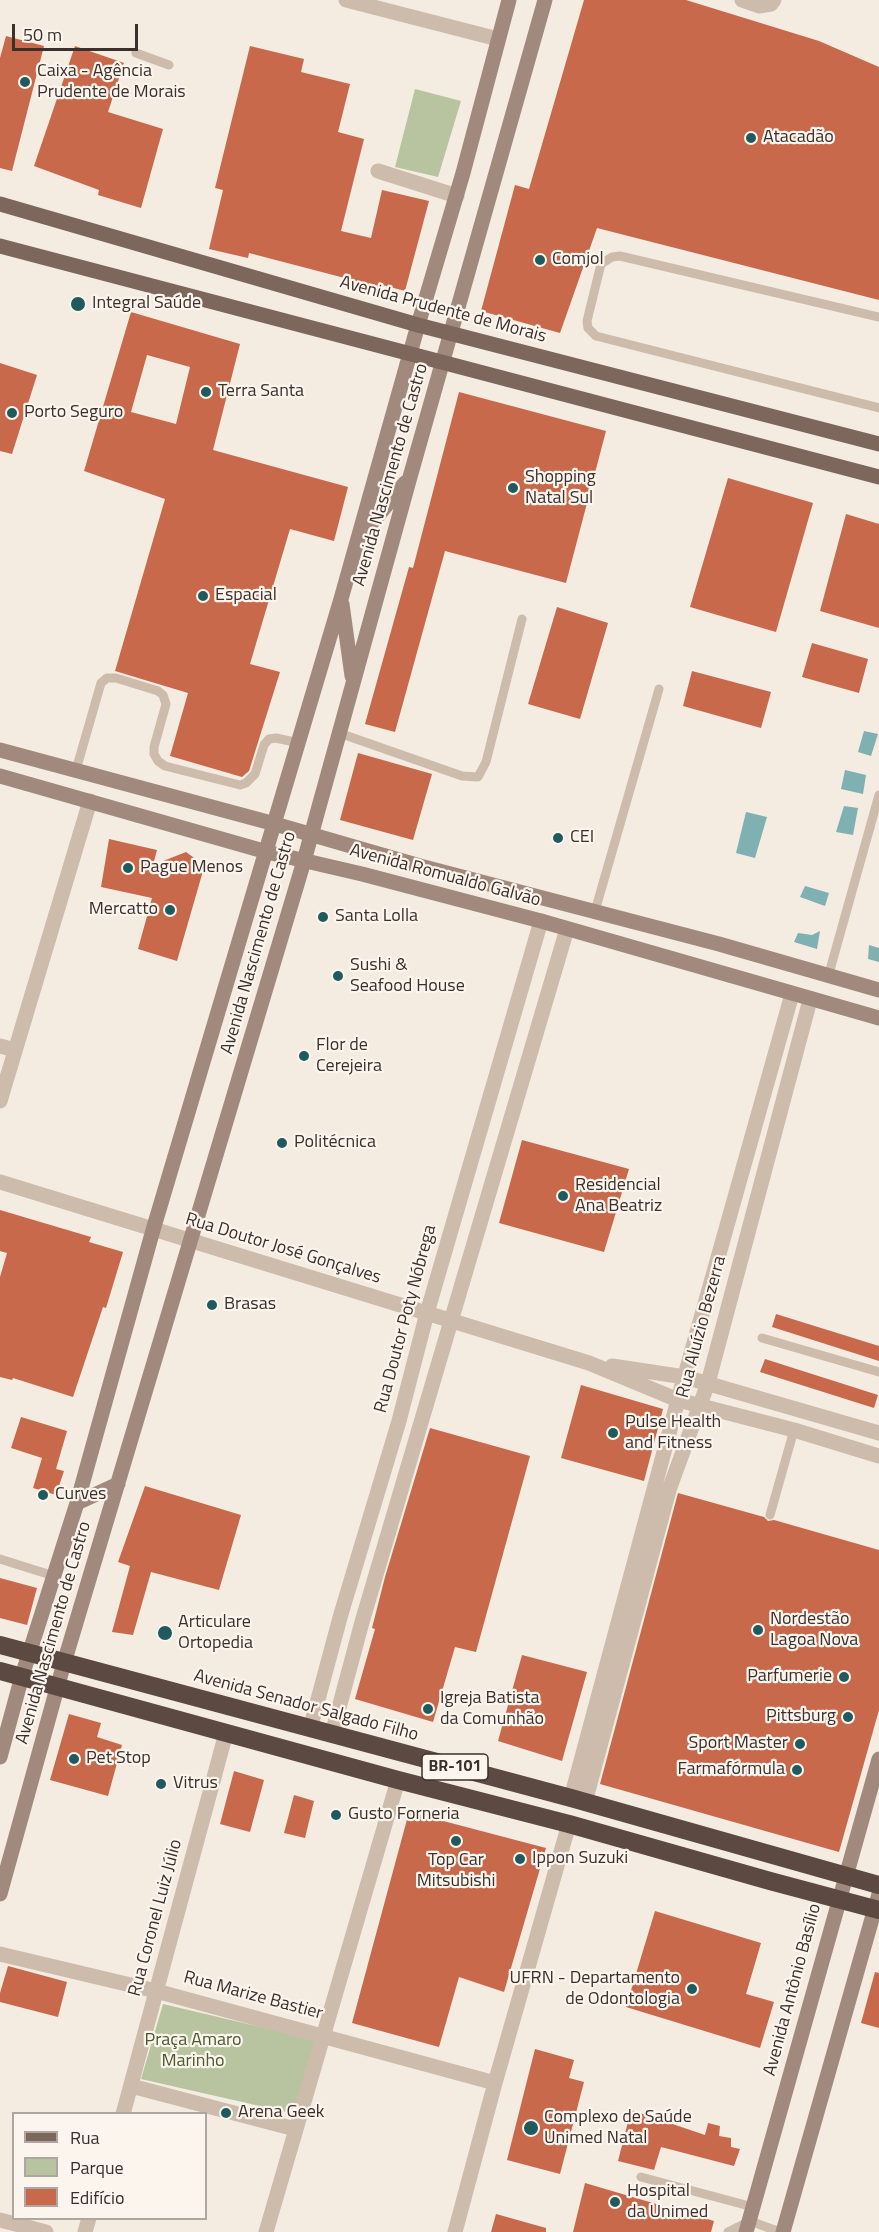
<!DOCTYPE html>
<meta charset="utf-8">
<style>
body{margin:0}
#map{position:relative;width:879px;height:2232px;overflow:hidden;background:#f4ebe1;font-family:"Titillium Web",sans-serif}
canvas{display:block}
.legend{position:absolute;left:12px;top:2112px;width:195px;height:108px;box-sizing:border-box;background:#fbf5ee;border:2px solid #aea6a0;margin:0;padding:8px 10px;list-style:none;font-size:18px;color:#3b302b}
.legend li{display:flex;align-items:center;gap:12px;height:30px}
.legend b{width:30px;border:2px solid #aea6a0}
.scale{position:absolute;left:12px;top:24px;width:126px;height:27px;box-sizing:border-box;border:3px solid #3b302b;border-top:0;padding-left:8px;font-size:18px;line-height:21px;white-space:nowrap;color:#3b302b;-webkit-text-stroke:4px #fbf5ee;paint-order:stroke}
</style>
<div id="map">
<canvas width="879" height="2232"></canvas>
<ul class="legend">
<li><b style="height:8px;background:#7d675c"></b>Rua</li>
<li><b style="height:16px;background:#b8c4a0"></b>Parque</li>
<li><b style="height:16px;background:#c8694b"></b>Edifício</li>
</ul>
<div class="scale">50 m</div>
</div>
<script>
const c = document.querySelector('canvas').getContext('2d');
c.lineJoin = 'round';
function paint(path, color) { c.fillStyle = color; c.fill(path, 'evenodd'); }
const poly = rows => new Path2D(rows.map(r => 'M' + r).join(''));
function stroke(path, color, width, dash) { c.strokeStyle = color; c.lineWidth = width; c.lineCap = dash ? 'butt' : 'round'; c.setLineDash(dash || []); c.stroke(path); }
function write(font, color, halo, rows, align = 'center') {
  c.font = font + ' "Titillium Web",sans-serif'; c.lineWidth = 4.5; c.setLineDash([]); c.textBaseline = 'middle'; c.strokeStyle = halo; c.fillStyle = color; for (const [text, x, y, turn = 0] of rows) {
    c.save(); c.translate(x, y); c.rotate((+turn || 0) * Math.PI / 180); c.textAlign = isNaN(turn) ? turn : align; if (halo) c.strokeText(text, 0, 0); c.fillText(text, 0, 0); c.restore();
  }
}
paint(poly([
 [415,89,461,101,438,177,395,167],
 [163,2004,316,2040,295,2114,141,2079]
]), '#b8c4a0');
paint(poly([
 [864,731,878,734,871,756,858,752],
 [845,770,866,775,863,794,841,789],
 [844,806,858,808,853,835,836,832],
 [746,812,767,817,755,858,736,853],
 [805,886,829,893,825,906,800,897],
 [820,931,817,949,794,942,798,933,812,935],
 [869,945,879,948,879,962,868,959]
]), '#7fb0b2');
paint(poly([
 [584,0,686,0,819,41,879,67,879,300,597,228,560,333,481,311,515,185,529,189],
 [6,36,44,46,12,171,0,168,0,58],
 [75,46,124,63,108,112,163,129,141,208,98,195,99,190,34,166],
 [250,46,304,59,301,72,350,84,338,132,364,139,341,231,371,238,382,190,429,201,405,291,379,284,379,287,249,253,248,258,209,249,223,190,215,188],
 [131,312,240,344,213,450,348,487,334,541,290,529,250,664,280,672,249,771,242,777,170,756,188,693,115,671,165,499,84,471],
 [147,355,190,367,176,424,131,412],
 [0,363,37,375,12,454,0,451],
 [459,392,606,431,566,583,445,551,395,732,365,724,409,567,413,568],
 [728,478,813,503,776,632,690,607],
 [846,514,879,524,879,628,820,611],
 [557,607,608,623,580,719,528,704],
 [812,643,868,659,859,693,802,677],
 [692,671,771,692,761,728,683,706],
 [358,753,432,774,413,840,340,820],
 [109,839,157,850,153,865,186,852,197,860,203,871,177,961,138,949,152,898,101,887],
 [522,1140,629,1169,604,1252,499,1223],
 [0,1210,91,1237,89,1242,123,1252,106,1308,103,1307,73,1397,13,1378,12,1380,0,1377,0,1277,7,1253,0,1251],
 [776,1314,879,1346,879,1361,772,1327],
 [765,1359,878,1395,874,1408,760,1372],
 [581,1385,663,1409,644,1481,561,1458],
 [21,1417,67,1431,56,1469,64,1471,56,1495,33,1488,42,1458,11,1448],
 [430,1428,530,1456,476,1652,455,1647,433,1722,355,1699,375,1629,372,1628,385,1577],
 [145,1486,241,1515,219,1590,151,1572,133,1635,112,1632,130,1566,118,1562],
 [678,1493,764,1517,768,1521,774,1520,879,1550,879,1710,839,1852,600,1784],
 [0,1578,37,1588,27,1625,0,1618],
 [522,1655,587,1672,562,1761,498,1741],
 [69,1714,101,1723,97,1737,122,1745,108,1796,50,1780],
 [234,1771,264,1780,250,1832,220,1824],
 [294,1795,314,1801,305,1838,284,1833],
 [409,1812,546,1848,504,1992,459,1977,439,2047,352,2023],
 [655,1911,761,1943,746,1994,774,2002,760,2048,626,2007],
 [8,1966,67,1982,58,2017,0,2002,0,1993],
 [875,1972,879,1973,879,2028,861,2023],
 [535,2049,574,2060,569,2078,584,2082,560,2174,507,2160],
 [631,2110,705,2135,708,2123,720,2126,719,2136,731,2138,731,2147,740,2149,734,2166,661,2147,654,2170,618,2161],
 [585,2183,714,2221,711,2232,573,2232],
 [496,2214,546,2228,546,2232,491,2232]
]), '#c8694b');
stroke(poly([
 [136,53,169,65],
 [879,317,620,256,612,257,601,264,587,321,588,328,596,336,879,408],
 [339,733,462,776,478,777,486,762,522,619],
 [76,770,101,683,107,678,116,678,158,691,163,695,166,704,154,747,154,754,158,761,165,766,240,785,246,783,255,774,264,745,269,739,276,738,299,743],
 [595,911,659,689],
 [828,977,879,795],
 [762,1338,879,1372],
 [770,1515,794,1430],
 [0,1559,54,1576],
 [641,2177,753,2207],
 [728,2232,750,2221,780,2232]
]), '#cdbbac', 9);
stroke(poly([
 [346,0,498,39],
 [742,0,759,6,771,4,774,0],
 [378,171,457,196],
 [0,1046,15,1050],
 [0,1101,90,801],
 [0,1182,589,1363,678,1400,794,1430,879,1456],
 [612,1366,685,1377,879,1433],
 [310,1729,341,1614,399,1421,427,1313,541,921],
 [332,1734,362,1622,567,929],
 [571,1798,678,1400,792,994],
 [585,1802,669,1490,708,1383,810,1000],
 [0,1954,156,1991,495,2083],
 [131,2086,295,2129],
 [123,2114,226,1733],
 [0,2220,46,2232],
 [85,2232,89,2218],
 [266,2232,398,1780],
 [455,2232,495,2083,569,1824]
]), '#cdbbac', 15);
stroke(poly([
 [361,536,405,483],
 [342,604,352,676],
 [0,750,275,824,420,866,719,944,879,990],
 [0,776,267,852,362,874,541,921,879,1018],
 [77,1503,118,1484],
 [0,1757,22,1676,77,1503,153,1230,341,599,418,325,463,173,509,0],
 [0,1894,64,1663,304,861,410,477,545,0],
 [746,2232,879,1759],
 [783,2232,879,1894]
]), '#a18a7d', 15);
stroke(poly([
 [0,204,418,325,879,444],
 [0,246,879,477]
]), '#7d675c', 15);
stroke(poly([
 [0,1645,571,1798,879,1885],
 [0,1671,398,1780,569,1824,770,1881,879,1910]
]), '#5c4a42', 18);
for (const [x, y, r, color] of [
 [25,82,6,"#1f5a5e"],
 [751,138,6,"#1f5a5e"],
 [540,260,6,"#1f5a5e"],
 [78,304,8,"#1f5a5e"],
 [206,392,6,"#1f5a5e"],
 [12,413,6,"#1f5a5e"],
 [513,488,6,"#1f5a5e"],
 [203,596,6,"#1f5a5e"],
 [558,838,6,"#1f5a5e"],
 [128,868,6,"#1f5a5e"],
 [170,910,6,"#1f5a5e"],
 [323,917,6,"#1f5a5e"],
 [338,976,6,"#1f5a5e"],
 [304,1056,6,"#1f5a5e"],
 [282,1143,6,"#1f5a5e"],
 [563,1196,6,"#1f5a5e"],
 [212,1305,6,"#1f5a5e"],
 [613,1433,6,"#1f5a5e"],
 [43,1495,6,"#1f5a5e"],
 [758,1630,6,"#1f5a5e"],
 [165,1633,8,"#1f5a5e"],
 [844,1677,6,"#1f5a5e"],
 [428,1709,6,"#1f5a5e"],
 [848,1717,6,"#1f5a5e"],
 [800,1744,6,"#1f5a5e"],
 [74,1759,6,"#1f5a5e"],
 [797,1770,6,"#1f5a5e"],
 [161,1784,6,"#1f5a5e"],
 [336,1815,6,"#1f5a5e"],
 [456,1841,6,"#1f5a5e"],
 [520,1859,6,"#1f5a5e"],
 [692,1989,6,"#1f5a5e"],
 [226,2113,6,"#1f5a5e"],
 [531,2128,8,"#1f5a5e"],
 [615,2202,6,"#1f5a5e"]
]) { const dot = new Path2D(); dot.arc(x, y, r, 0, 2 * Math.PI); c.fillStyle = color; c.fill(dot); stroke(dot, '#fbf5ee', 2); }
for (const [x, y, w] of [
 [455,1767,66]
]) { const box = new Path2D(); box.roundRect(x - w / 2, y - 13, w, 26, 4.5); c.fillStyle = '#fbf5ee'; c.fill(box); stroke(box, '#3b302b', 1.5); }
write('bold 16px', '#3b302b', null, [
 ["BR-101",455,1767]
]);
write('18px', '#3b302b', '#fbf5ee', [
 ["Caixa - Agência",37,72],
 ["Prudente de Morais",37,93],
 ["Atacadão",763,138],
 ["Comjol",552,260],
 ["Integral Saúde",92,304],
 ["Terra Santa",218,392],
 ["Porto Seguro",24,413],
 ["Shopping",525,478],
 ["Natal Sul",525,499],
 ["Espacial",215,596],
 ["CEI",570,838],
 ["Pague Menos",140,868],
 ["Mercatto",158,910,"right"],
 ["Santa Lolla",335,917],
 ["Sushi &",350,966],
 ["Seafood House",350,987],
 ["Flor de",316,1046],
 ["Cerejeira",316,1067],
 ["Politécnica",294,1143],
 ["Residencial",575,1186],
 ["Ana Beatriz",575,1207],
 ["Brasas",224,1305],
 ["Pulse Health",625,1423],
 ["and Fitness",625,1444],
 ["Curves",55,1495],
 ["Nordestão",770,1620],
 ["Lagoa Nova",770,1641],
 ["Articulare",178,1623],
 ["Ortopedia",178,1644],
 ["Parfumerie",832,1677,"right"],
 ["Igreja Batista",440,1699],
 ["da Comunhão",440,1720],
 ["Pittsburg",836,1717,"right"],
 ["Sport Master",788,1744,"right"],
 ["Pet Stop",86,1759],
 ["Farmafórmula",785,1770,"right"],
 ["Vitrus",173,1784],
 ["Gusto Forneria",348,1815],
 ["Ippon Suzuki",532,1859],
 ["Top Car",456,1861,"center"],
 ["Mitsubishi",456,1882,"center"],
 ["UFRN - Departamento",680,1979,"right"],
 ["de Odontologia",680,2000,"right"],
 ["Arena Geek",238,2113],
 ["Complexo de Saúde",544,2118],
 ["Unimed Natal",544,2139],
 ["Hospital",627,2192],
 ["da Unimed",627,2213]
], 'left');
write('18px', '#3b302b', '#fbf5ee', [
 ["Avenida Prudente de Morais",443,310,15],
 ["Avenida Nascimento de Castro",391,475,-74],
 ["Avenida Romualdo Galvão",445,876,15],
 ["Avenida Nascimento de Castro",259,943,-74],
 ["Rua Doutor José Gonçalves",283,1249,17],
 ["Rua Doutor Poty Nóbrega",406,1319,-75],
 ["Rua Aluízio Bezerra",702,1327,-75],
 ["Avenida Nascimento de Castro",54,1633,-74],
 ["Avenida Senador Salgado Filho",306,1706,15],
 ["Rua Coronel Luiz Júlio",156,1918,-75],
 ["Avenida Antônio Basílio",793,1990,-75],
 ["Rua Marize Bastier",253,1996,15]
]);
write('18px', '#4a5a2e', '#fbf5ee', [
 ["Praça Amaro",193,2041],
 ["Marinho",193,2062]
]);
</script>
